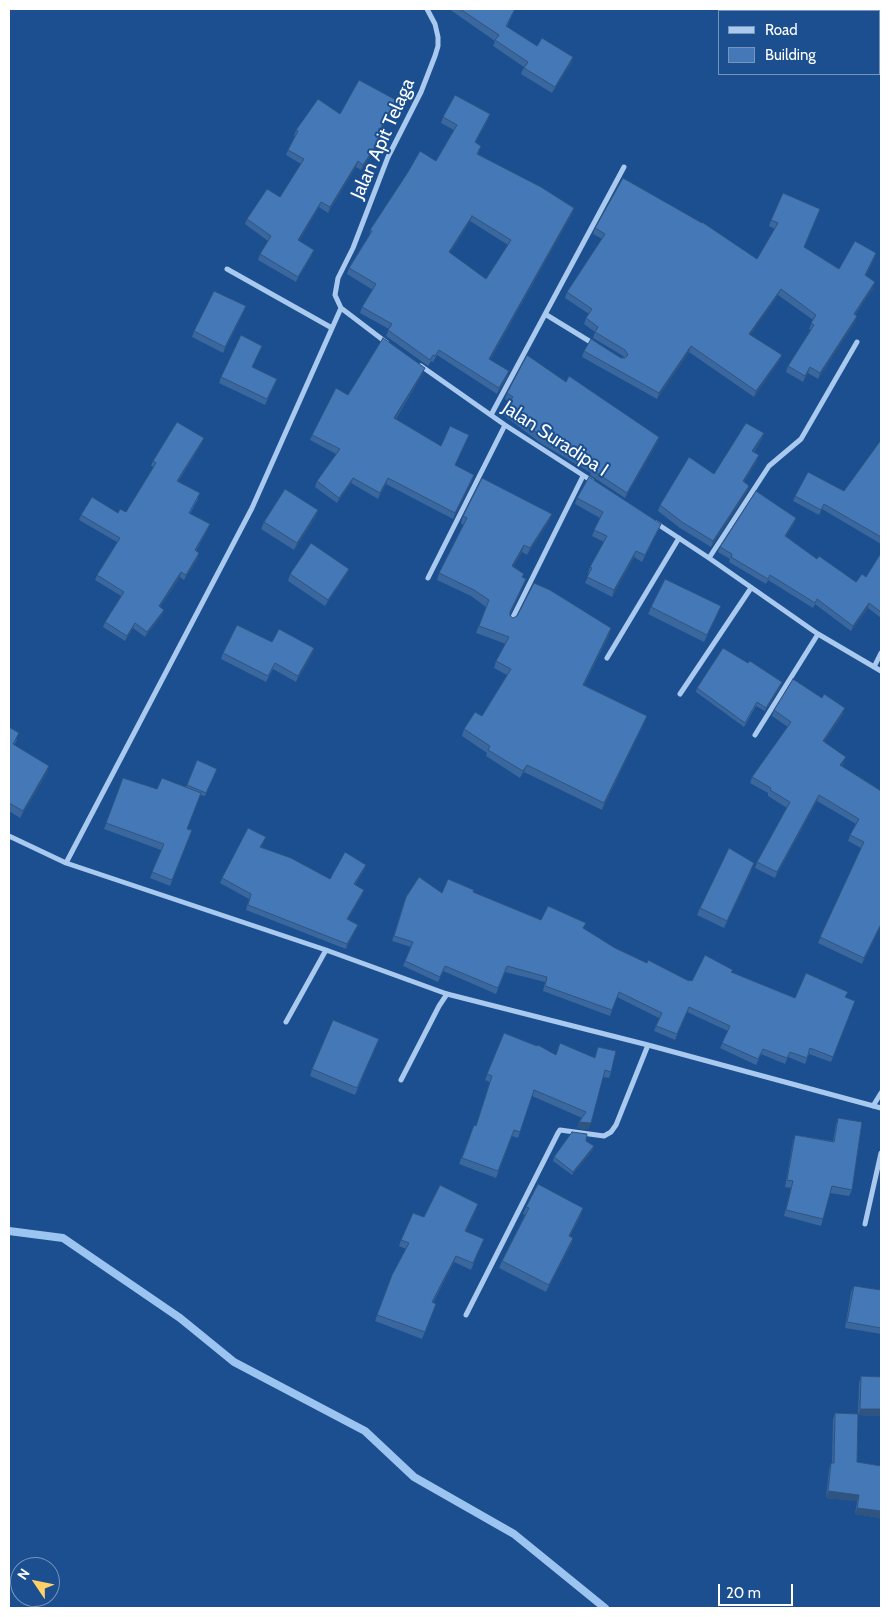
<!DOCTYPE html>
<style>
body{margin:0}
#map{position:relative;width:890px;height:1617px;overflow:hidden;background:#1b4f8f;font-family:Cabin,sans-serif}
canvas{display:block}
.frame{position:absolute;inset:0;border:10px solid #fff;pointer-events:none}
.legend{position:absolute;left:718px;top:10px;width:162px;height:65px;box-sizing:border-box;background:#1b4f8f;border:1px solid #7695bc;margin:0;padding:6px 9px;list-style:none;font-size:15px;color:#fff}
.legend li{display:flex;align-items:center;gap:10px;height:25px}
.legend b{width:25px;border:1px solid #7695bc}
.north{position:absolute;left:10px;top:1557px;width:50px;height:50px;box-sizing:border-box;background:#1b4f8f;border:1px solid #7695bc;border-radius:50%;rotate:304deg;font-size:14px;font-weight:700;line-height:20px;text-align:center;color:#fff}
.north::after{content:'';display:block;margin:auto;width:18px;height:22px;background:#ffd166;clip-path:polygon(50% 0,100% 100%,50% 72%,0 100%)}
.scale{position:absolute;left:718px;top:1584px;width:75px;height:22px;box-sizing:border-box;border:2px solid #fff;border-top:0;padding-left:6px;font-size:15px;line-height:18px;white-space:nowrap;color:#fff;-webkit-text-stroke:4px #1b4f8f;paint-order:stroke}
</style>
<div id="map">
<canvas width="890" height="1617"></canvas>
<div class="frame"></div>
<ul class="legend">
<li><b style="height:6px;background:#a9c9ee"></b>Road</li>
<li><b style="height:14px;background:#4478b7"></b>Building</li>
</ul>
<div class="north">N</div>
<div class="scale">20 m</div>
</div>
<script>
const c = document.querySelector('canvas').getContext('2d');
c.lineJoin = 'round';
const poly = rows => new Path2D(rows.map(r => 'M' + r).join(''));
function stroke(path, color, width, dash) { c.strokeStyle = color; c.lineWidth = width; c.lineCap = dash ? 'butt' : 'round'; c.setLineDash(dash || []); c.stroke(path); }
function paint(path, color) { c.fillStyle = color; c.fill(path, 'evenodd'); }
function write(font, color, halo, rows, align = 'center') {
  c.font = font + ' Cabin,sans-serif'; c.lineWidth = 4; c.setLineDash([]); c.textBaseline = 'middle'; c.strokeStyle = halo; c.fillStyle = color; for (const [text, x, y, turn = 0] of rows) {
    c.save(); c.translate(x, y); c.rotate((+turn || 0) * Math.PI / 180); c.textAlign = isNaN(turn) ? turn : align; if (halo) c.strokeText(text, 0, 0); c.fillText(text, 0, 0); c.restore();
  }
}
stroke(poly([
 [9,1231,63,1238,180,1318,234,1362,365,1431,414,1477,514,1534,605,1608]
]), '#9cc4f0', 8);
stroke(poly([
 [227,269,332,328],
 [545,314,594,344],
 [387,343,341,308,335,295,338,278,353,248,388,157,421,92,435,56,438,46,438,37,435,24,427,9],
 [421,366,505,425,592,481],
 [491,415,624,167],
 [656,523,709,558,818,634,881,671],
 [709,558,769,466,801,439,857,342],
 [428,578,505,425],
 [511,621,583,476],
 [607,658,679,538],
 [874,667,881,653],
 [680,694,751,588],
 [755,735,818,634],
 [9,836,66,863,326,950,447,994,648,1045,881,1108],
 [66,863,252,508,341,308],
 [286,1022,326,950],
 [401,1080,439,1006,447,994],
 [873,1106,881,1093],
 [865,1224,881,1153],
 [466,1315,558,1133,560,1130,604,1136,611,1132,616,1125,648,1045]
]), '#a9c9ee', 5);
paint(poly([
 [449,9,515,9,507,27,537,46,573,57,571,63,552,93,521,74,524,67,493,46,495,41],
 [396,100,394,106,377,137,380,139,378,145,361,170,356,167,328,213,319,207,299,241,312,255,296,282,258,260,260,254,268,241,245,224,247,219,280,197,301,164,286,155,288,150,295,136,294,136,296,130,340,114],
 [490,114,488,119,475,143,479,152,478,154,574,208,572,214,490,360,507,377,497,394,437,355,433,362,431,361,428,366,386,336,389,329,360,313,362,307,373,290,347,274,349,268,369,236,370,230,436,161,454,130,441,123,443,117],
 [470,221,508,245,486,279,450,253],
 [820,209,804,248,839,269,874,259,866,275,873,288,855,315,855,322,818,379,808,373,803,382,786,372,788,366,811,330,809,329,813,320,778,295,750,335,782,355,779,361,754,397,689,352,657,399,582,357,584,351,624,358,623,356,593,338,595,332,584,324,586,318,589,314,565,298,567,292,602,239,593,234,595,228,757,259,775,229,769,226,771,220],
 [246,306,243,313,223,353,192,337,194,331],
 [262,346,252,367,277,379,265,405,219,383,221,377],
 [423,373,396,419,441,446,469,435,455,465,474,475,453,519,386,484,378,499,351,483,337,503,315,487,317,481,336,454,310,440,312,435,348,395],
 [566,382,659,437,657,443,625,498,590,475,591,473,542,444,502,414,504,409,509,402,505,399,507,393],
 [764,433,762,439,754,452,757,461,744,482,747,492,711,547,680,528,658,511,660,505,714,474],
 [881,440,881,544,822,509,819,515,793,501,795,496,844,491],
 [202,443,178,482,198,499,190,514,210,524,208,529,196,551,198,558,184,580,180,577,160,607,164,610,162,615,145,637,133,628,125,641,103,627,105,622,121,596,95,580,97,575,117,542,79,520,81,515,126,512,154,467,151,466,153,461],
 [577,498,661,524,642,562,634,557,612,597,585,583,589,574,588,573,590,567,604,542,592,536,600,518,575,504],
 [318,510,316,516,294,550,261,529,264,522],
 [552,514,549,521,527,555,522,552,513,567,523,578,523,586,510,614,510,616,513,618,611,628,609,635,584,685,647,716,644,723,602,810,524,772,520,778,486,756,487,753,462,736,464,729,482,716,507,675,494,668,496,661,506,644,476,633,486,607,471,596,437,580,439,573,463,525,461,523,463,516],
 [796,518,794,524,786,536,817,559,856,582,866,577,881,553,881,618,868,608,851,631,815,604,813,608,768,580,766,584,729,562,730,559,718,552,720,547],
 [349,569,346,575,325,606,288,581,290,574],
 [651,607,718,613,704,642,648,614],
 [272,642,314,648,312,654,296,682,273,669,266,682,221,659,223,653],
 [748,663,782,682,781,686,765,711,756,706,744,727,696,692,697,688],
 [774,710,843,714,824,742,844,763,842,766,881,791,881,925,862,964,818,943,861,848,848,841,850,835,856,824,817,801,775,878,755,868,757,862,787,808,768,796,768,793,750,783,752,777,788,727,772,716],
 [9,727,17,740,14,745,49,766,47,773,20,818,9,811],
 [197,760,217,769,205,796,200,795,187,829,192,830,170,886,150,878,161,850,104,829,123,778,157,789,186,787],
 [266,837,261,847,330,879,366,865,364,870,355,885,362,895,348,919,358,925,346,949,246,910,249,899,220,883,222,878],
 [752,870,724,928,697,915,700,908],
 [473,892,541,920,584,929,615,948,647,963,689,981,732,973,795,998,846,998,855,1001,831,1062,809,1054,805,1064,788,1057,785,1064,761,1054,756,1065,720,1048,728,1031,687,1012,675,1040,654,1031,659,1018,617,997,610,1016,543,991,545,982,505,972,496,994,443,971,438,982,403,966,411,947,392,941,404,902,442,893],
 [504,1033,556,1055,594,1058,598,1047,611,1072,609,1078,603,1077,588,1129,577,1128,579,1122,582,1118,532,1096,518,1138,512,1136,496,1178,459,1164,474,1125,476,1126,490,1082,485,1080],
 [379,1039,355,1095,310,1076,312,1069],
 [838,1118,852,1190,849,1196,830,1193,821,1226,784,1216,791,1188,785,1187,793,1141,795,1135,833,1141,836,1124],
 [586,1141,593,1150,572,1175,553,1161,554,1157],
 [526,1207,583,1208,581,1215,570,1236,573,1238,571,1245,546,1292,499,1268,502,1261,525,1215,523,1214],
 [476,1210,466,1231,481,1245,471,1270,454,1262,433,1303,436,1304,422,1339,375,1321,392,1275,406,1249,399,1246,401,1240,424,1217],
 [854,1286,881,1290,881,1334,845,1328,851,1292],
 [861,1376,881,1377,881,1416,858,1415,857,1462,881,1466,881,1518,855,1514,857,1501,826,1498,829,1469,831,1463,832,1463,833,1419,835,1413,858,1414,859,1383]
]), '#3a679d');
paint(poly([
 [573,57,571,63,552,93,555,87],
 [396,100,394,106,374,142,376,137],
 [380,139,378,145,361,170,363,165],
 [358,161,356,167,328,213,330,207],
 [321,202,319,207,296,246,298,240],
 [574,208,572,214,487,365,489,359],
 [472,216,470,221,447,258,449,252],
 [314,250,312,255,296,282,298,277],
 [876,253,874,259,863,281,865,275],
 [875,282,873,288,851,320,854,314],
 [781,289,778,295,747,340,749,334],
 [246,306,243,313,223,353,225,347],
 [857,316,855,322,818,379,820,373],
 [691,346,689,352,657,399,659,393],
 [782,355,779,361,754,397,756,391],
 [810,367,808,373,803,382,805,376],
 [425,368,423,373,392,424,394,418],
 [509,371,507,377,497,394,499,388],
 [764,433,762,439,750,457,752,451],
 [659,437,657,443,625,498,627,493],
 [204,438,202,443,175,486,177,481],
 [759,455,757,461,741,487,743,481],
 [474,475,472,481,453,519,455,513],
 [353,478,351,483,337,503,339,498],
 [388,478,386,484,378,499,380,493],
 [749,486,747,492,711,547,713,541],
 [318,510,316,516,294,550,297,543],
 [552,514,549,521,527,555,530,548],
 [796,518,794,524,783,541,785,536],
 [210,524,208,529,193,555,195,550],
 [524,545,522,552,510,573,512,566],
 [636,551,634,557,612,597,614,590],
 [199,553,198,558,184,580,186,575],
 [349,569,346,575,325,606,328,600],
 [181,572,180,577,157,611,159,606],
 [869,603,868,608,851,631,853,626],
 [164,610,162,615,145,637,147,632],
 [135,623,133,628,125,641,127,636],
 [611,628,609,635,580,692,583,685],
 [314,648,312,654,296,682,298,676],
 [782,682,781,686,765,711,766,708],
 [845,708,843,714,821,747,823,741],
 [647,716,644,723,602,810,604,803],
 [846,757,844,763,838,771,840,765],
 [527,765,524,772,520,778,523,771],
 [49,766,47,773,20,818,23,811],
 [819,795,817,801,775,878,777,872],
 [754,863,752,870,724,928,727,921],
 [366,865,364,870,352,889,354,884],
 [364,890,362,895,345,924,347,919],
 [881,924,881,925,862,964,864,958],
 [358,925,356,930,346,949,347,944],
 [579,1122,591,1123,588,1129,577,1128],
 [594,1146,593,1150,572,1175,573,1172],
 [478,1204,476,1210,463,1238,465,1231],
 [583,1208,581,1215,566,1243,569,1236],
 [573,1238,571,1245,546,1292,549,1285],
 [456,1256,454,1262,429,1309,432,1302],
 [860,1409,881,1409,881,1416,858,1415],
 [828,1491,859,1495,857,1501,826,1498],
 [857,1508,881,1511,881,1518,855,1514]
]), '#305480');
const building = poly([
 [460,9,515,9,506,26,537,46,542,38,573,57,555,87,524,68,528,62,495,40,499,35,460,9],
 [359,80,396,100,376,137,380,139,363,165,358,161,330,207,321,202,298,240,314,250,298,277,260,254,271,236,247,219,267,189,280,197,304,159,288,150,298,131,296,130,318,99,340,114,359,80],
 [455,95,490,114,475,142,481,146,477,154,541,187,574,208,489,359,509,371,499,388,439,350,435,356,433,355,430,360,388,330,392,324,362,307,376,284,349,268,372,231,370,230,408,172,420,151,436,161,457,125,443,117,455,95],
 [472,216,511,240,486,279,449,252,472,216],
 [623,178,702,223,702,222,757,259,778,223,771,220,783,193,820,209,804,247,839,269,855,241,876,253,865,275,875,282,854,314,857,316,820,373,810,367,805,376,788,366,814,325,811,323,816,315,781,289,749,334,782,355,756,391,691,346,659,393,584,351,591,339,621,358,625,358,628,355,625,350,595,332,598,327,586,318,592,309,567,292,605,234,595,228,623,178],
 [214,291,246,306,225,347,194,331,214,291],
 [241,335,262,346,252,367,277,379,267,399,221,377,241,335],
 [383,338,425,368,394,418,441,446,450,426,469,435,455,465,474,475,455,513,388,478,380,493,353,478,339,498,317,481,340,449,312,435,336,388,348,395,383,338],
 [527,355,566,382,569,376,659,437,627,493,592,470,594,467,544,438,504,409,513,397,507,393,527,355],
 [177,422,204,438,177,481,200,493,189,513,210,524,195,550,199,553,186,575,181,572,159,606,164,610,147,632,135,623,127,636,105,622,124,592,97,575,120,538,81,515,92,497,118,513,120,509,126,512,156,463,153,461,177,422],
 [746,423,764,433,752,451,759,455,743,481,749,486,713,541,682,522,660,505,689,457,714,474,746,423],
 [881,440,881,537,824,504,821,510,795,496,808,472,844,491,881,440],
 [589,477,661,524,645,555,636,551,614,590,587,577,592,568,590,567,607,536,594,530,603,512,577,498,589,477],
 [482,478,552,514,530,548,524,545,512,566,524,574,522,577,526,579,510,612,510,616,513,618,517,616,534,583,550,590,611,628,583,685,647,716,604,803,527,765,523,771,488,750,490,746,464,729,475,712,482,716,511,669,496,661,509,637,479,626,489,600,474,590,439,573,467,518,463,516,482,478],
 [285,489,318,510,297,543,264,522,285,489],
 [756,491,796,518,785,536,817,559,819,556,856,582,862,574,866,577,881,553,881,612,869,603,853,626,817,599,815,603,770,575,768,579,731,557,732,554,720,547,756,491],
 [311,543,349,569,328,600,290,574,311,543],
 [665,579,721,606,707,635,651,607,665,579],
 [237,625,272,642,279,629,314,648,298,676,275,663,268,676,223,653,237,625],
 [723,648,748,663,750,661,782,682,766,708,757,702,745,723,697,688,723,648],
 [793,679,822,698,824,694,845,708,823,741,846,757,840,765,881,791,881,924,864,958,820,937,864,842,850,835,859,819,819,795,777,872,757,862,790,802,770,790,771,788,752,777,791,722,774,710,793,679],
 [9,727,19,733,13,744,49,766,23,811,9,803,9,727],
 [197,760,217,769,206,793,187,785,197,760],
 [123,778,157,789,162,778,201,793,187,829,192,830,172,880,152,872,164,844,106,823,123,778],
 [248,828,266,837,260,847,291,858,330,879,345,852,366,865,354,884,364,890,347,919,358,925,347,944,248,905,251,894,222,878,248,828],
 [729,848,754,863,727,921,700,908,729,848],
 [419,877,442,893,448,879,474,890,473,892,541,920,548,906,586,923,583,928,615,948,647,963,648,960,689,981,690,980,692,981,705,955,733,970,731,972,795,998,806,973,848,992,845,997,855,1001,833,1057,810,1048,807,1058,790,1052,787,1058,763,1049,758,1059,722,1043,730,1026,689,1007,677,1034,656,1026,662,1013,619,992,612,1010,545,986,547,977,507,966,498,988,445,966,440,977,405,961,413,942,394,936,406,897,419,877],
 [333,1020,379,1039,357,1088,312,1069,333,1020],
 [504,1033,537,1046,538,1045,556,1055,560,1043,595,1058,598,1047,616,1051,611,1072,605,1070,591,1123,579,1122,586,1112,534,1090,520,1132,514,1130,498,1171,462,1158,474,1125,476,1126,492,1076,487,1074,504,1033],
 [838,1118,862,1122,852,1190,832,1186,823,1219,786,1210,793,1181,787,1180,795,1135,834,1142,838,1118],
 [572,1132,587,1134,586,1141,594,1146,573,1172,554,1157,572,1132],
 [538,1184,583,1208,569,1236,573,1238,549,1285,502,1261,529,1208,526,1207,538,1184],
 [440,1185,478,1204,465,1231,484,1239,473,1263,456,1256,432,1302,436,1304,425,1332,377,1315,392,1275,409,1243,401,1240,413,1213,424,1217,440,1185],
 [854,1286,881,1290,881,1328,847,1322,854,1286],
 [861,1376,881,1377,881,1409,860,1409,861,1376],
 [835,1413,858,1414,857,1462,881,1466,881,1511,857,1508,859,1495,828,1491,831,1463,834,1463,835,1413]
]);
paint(building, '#4478b7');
stroke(building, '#305480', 1);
write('19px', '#fff', '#1b4f8f', [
 ["Jalan Apit Telaga",383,139,-66],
 ["Jalan Suradipa I",555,439,33]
]);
</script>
